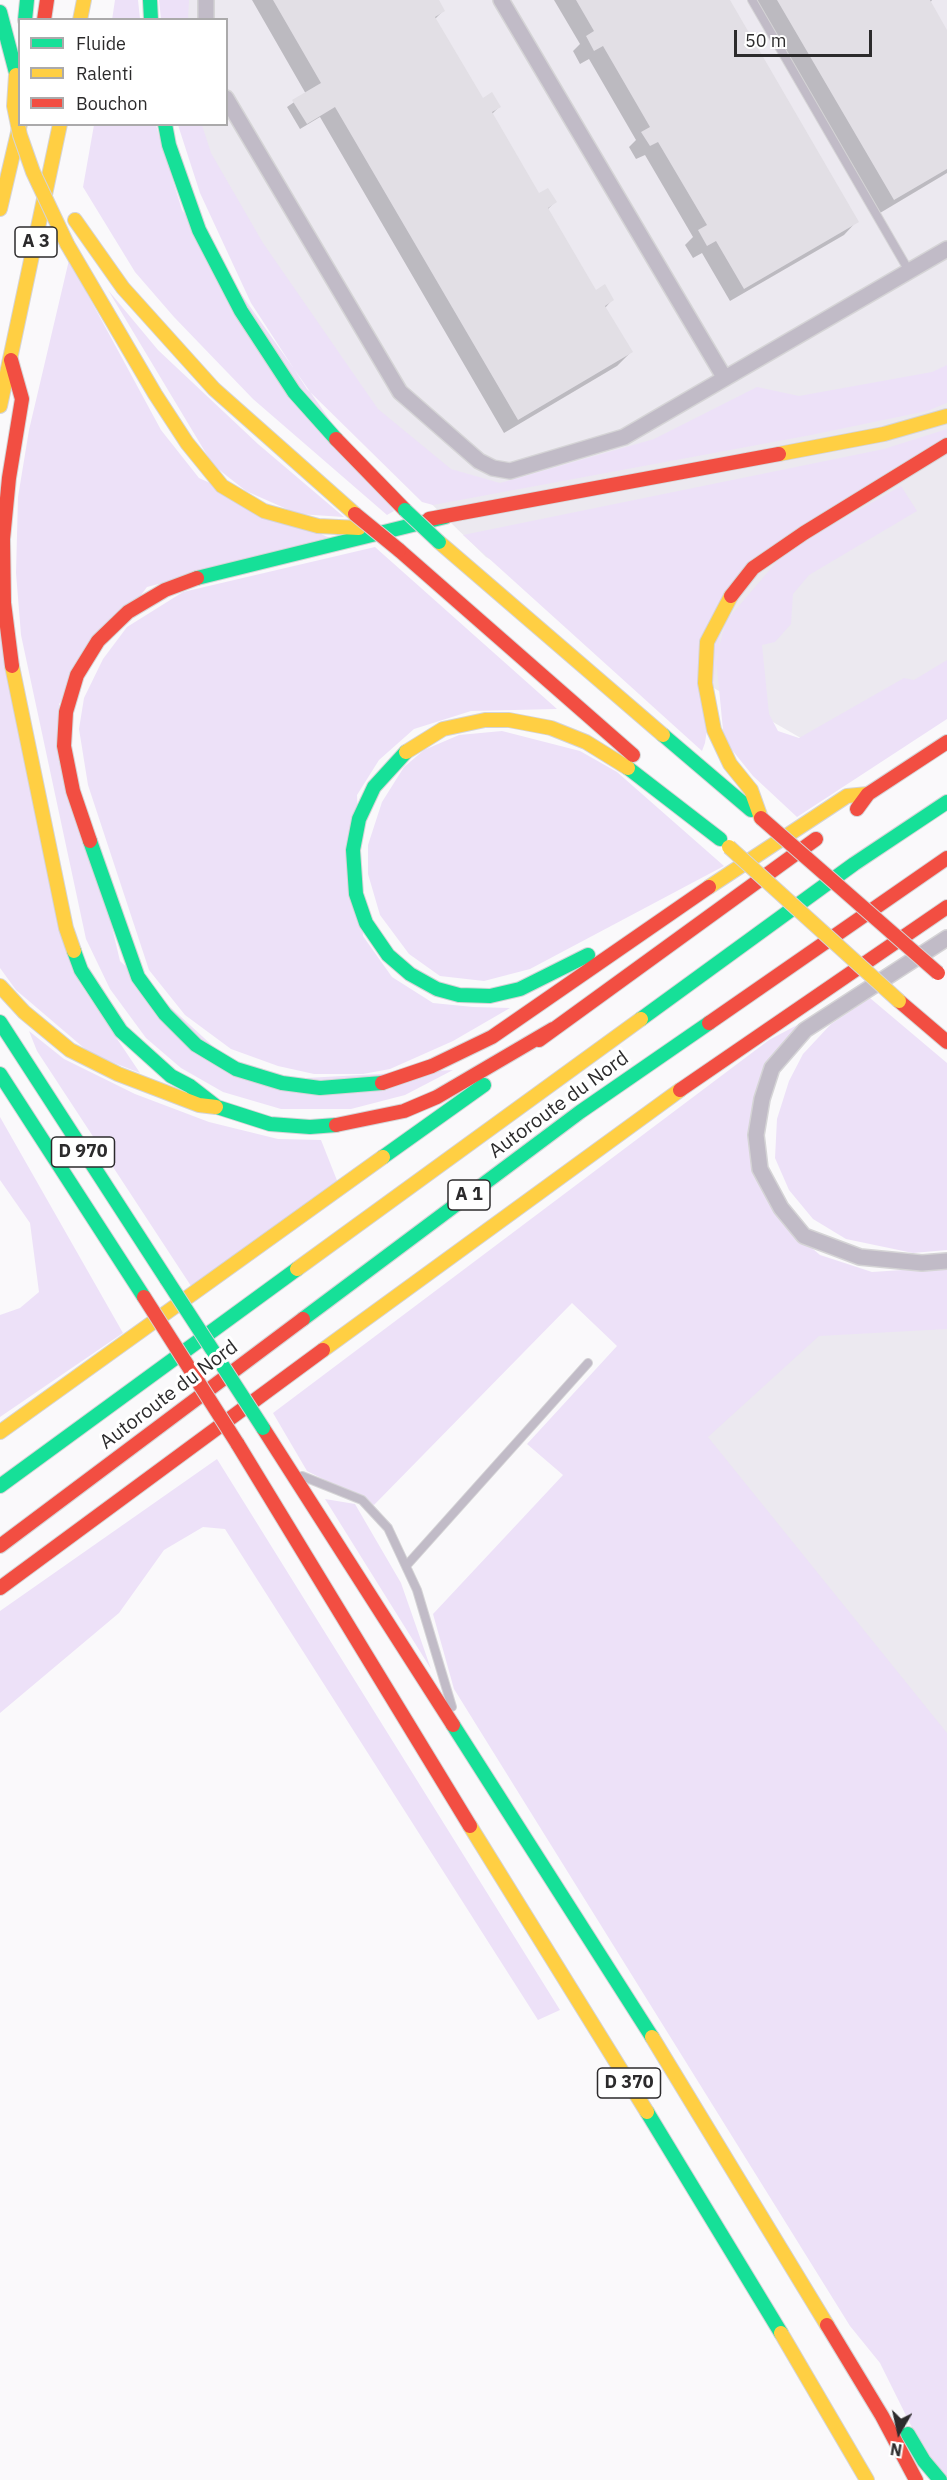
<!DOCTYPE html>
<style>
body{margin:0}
#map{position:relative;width:947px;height:2480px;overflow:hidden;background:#faf9fb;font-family:"IBM Plex Sans",sans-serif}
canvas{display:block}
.legend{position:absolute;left:18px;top:18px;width:210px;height:108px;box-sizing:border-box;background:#fff;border:2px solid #abaaab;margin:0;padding:8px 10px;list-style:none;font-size:18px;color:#2c2b2c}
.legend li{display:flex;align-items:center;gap:12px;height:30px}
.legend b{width:30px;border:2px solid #abaaab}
.north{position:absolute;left:869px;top:2402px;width:60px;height:60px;-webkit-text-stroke:4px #fff;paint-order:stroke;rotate:189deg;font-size:16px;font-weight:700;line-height:24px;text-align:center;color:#2c2b2c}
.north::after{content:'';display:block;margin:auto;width:21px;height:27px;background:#2c2b2c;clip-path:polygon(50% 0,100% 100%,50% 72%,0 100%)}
.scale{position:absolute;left:734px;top:30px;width:138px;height:27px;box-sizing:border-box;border:3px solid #2c2b2c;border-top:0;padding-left:8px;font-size:18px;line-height:21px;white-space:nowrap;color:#2c2b2c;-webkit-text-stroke:4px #fff;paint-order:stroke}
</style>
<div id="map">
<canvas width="947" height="2480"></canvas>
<ul class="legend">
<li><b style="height:8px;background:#16e098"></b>Fluide</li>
<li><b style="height:8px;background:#ffcf43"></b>Ralenti</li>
<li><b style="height:8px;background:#f24e42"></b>Bouchon</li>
</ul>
<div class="north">N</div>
<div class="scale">50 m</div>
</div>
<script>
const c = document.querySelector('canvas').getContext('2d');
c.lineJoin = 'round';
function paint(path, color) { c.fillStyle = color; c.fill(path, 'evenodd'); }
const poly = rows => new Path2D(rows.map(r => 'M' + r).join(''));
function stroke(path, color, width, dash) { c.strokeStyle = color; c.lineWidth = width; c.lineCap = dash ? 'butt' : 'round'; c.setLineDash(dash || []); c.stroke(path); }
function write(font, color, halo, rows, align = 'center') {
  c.font = font + ' "IBM Plex Sans",sans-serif'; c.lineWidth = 6; c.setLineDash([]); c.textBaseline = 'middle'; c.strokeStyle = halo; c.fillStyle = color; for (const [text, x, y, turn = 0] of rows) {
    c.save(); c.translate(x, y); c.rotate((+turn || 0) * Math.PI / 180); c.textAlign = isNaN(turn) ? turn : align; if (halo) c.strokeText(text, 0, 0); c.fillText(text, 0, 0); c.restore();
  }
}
paint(poly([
 [170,0,947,0,947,697,839,760,486,557,338,413,192,125,226,124,226,20,172,19],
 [770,1255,947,1294,947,1847,613,1459]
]), '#ece9f0');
paint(poly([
 [115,0,138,0,140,19,112,20],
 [159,0,189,0,188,19,161,19],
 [94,125,156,125,182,210,394,511,387,515,253,399,174,317,135,272,83,187],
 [178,125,202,125,211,153,263,243,378,409,451,469,500,483,654,439,757,387,799,396,932,372,947,365,947,403,927,411,811,435,433,505,422,502,307,389,251,303,200,193],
 [69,260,161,430,199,478,332,539,147,587,59,704,120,961,251,1081,453,1070,405,1095,351,1109,281,1109,223,1092,181,1068,146,1038,110,989,86,939,21,635,16,573,18,497,29,430],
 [108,290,158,350,258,444,344,517,298,514,246,491,213,465],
 [947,429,947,436,727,590,705,743,702,751,463,535,884,449],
 [901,486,917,511,809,575,793,594,791,624,775,642,762,645,769,714,778,731,799,738,904,678,914,680,947,660,947,719,797,817,753,776,724,740,716,658,726,621,785,552],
 [375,547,557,709,471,711,414,729,379,760,357,795,363,936,392,977,433,1003,473,1007,510,1008,453,1041,390,1069,363,1074,314,1074,278,1066,231,1049,185,1015,149,970,88,785,79,729,84,698,103,659,127,627,183,592],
 [0,625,79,982,140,1073,91,1054,16,990,0,968],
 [502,731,580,751,617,772,724,866,530,969,484,981,440,976,409,954,380,915,368,874,368,845,382,802,404,767,424,750,459,735],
 [870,998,947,1063,947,1250,913,1253,846,1239,813,1219,789,1190,775,1158,777,1119,789,1081,803,1054,831,1024],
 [801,1023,767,1078,757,1175,784,1224,820,1255,872,1272,947,1267,947,1329,819,1336,708,1437,947,1733,947,2480,937,2478,880,2363,850,2326,454,1689,433,1614,563,1475,527,1444,617,1346,572,1303,374,1505,307,1471,273,1413,769,1040],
 [29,1031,64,1059,135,1094,209,1122,278,1139,321,1140,338,1183,191,1286,37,1051],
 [0,1117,123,1333,0,1417,0,1315,20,1308,39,1292,30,1223,0,1180],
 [217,1459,560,2010,538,2020,225,1529,203,1527,164,1550,119,1613,0,1713,0,1611],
 [325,1499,355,1504,401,1583,431,1669]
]), '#ede1f8');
paint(poly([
 [252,0,437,0,443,11,435,19,482,100,499,107,491,115,539,195,555,202,547,210,595,292,612,300,605,308,631,352,617,366,504,433,320,117,300,129,287,107,306,94],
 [554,0,728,0,857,221,844,235,730,301,702,253,693,258,685,245,693,237,645,155,636,159,629,147,636,140,589,59,580,64,573,51,580,44],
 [755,0,932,0,930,3,947,33,947,173,880,213]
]), '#0003');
paint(poly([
 [273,0,439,0,445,11,435,17,483,98,492,92,501,107,492,112,539,193,548,188,557,202,548,208,596,290,605,284,614,300,605,306,633,352,518,420,335,107,307,124,292,100,321,83],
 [576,0,730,0,859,222,744,289,716,241,707,246,698,230,707,225,658,142,650,146,641,132,650,127,603,46,594,51,586,36,594,31],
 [777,0,930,0,947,30,947,169,894,200]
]), '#e2dfe5');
const lane = poly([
 [752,0,909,271],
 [302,1476,362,1500,388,1528,417,1590,452,1707],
 [406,1566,588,1363]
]);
const street = poly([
 [206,0,206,20],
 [501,0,724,377],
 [226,98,400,392,479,461,493,468,510,471,624,437,947,249],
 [947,938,805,1030,772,1068,762,1099,756,1135,760,1169,781,1208,804,1236,860,1257,922,1263,947,1261]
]);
const fast = poly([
 [150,0,151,20],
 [0,12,20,88],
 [25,20,27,0],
 [165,124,169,145,199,230,241,311,294,392,336,439],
 [197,578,445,517],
 [663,735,751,810],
 [406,752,374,787,359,819,353,850,356,894,366,923,388,955,410,974,437,989,459,995,490,996,520,989,588,955],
 [628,768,720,839],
 [90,841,138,977,165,1014,196,1045,236,1069,282,1083,320,1088,382,1083],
 [74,951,81,970,121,1031,171,1076,190,1086,217,1107,270,1124,310,1127,336,1125],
 [641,1019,854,864,947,802],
 [0,1022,167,1280],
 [0,1074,144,1297],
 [383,1157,484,1085],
 [303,1319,580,1112,709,1023],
 [0,1486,297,1269],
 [453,1725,652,2037],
 [647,2112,781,2333],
 [908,2434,924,2461,940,2480]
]);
const slow = poly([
 [80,20,84,0],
 [0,209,20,124],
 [75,220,123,288,214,389,355,514],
 [67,244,155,394,187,443,222,486,264,511,318,526,359,528],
 [0,406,60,124],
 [779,454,884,434,947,416],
 [439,542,663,735],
 [731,596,707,642,705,683,714,730,730,764,751,790,761,818],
 [12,666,66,928,74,951],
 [406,752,443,729,485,720,509,720,551,728,586,742,628,768],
 [709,887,847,796,868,794],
 [0,986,24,1012,70,1050,118,1074,199,1105,216,1107],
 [297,1269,641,1019],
 [323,1350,680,1090],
 [0,1432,383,1157],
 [470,1826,647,2112],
 [652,2037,827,2325],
 [781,2333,867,2480]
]);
const jam = poly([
 [44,20,47,0],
 [11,360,22,399,9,478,3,539,4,603,12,666],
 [336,439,405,510],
 [429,519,779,454],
 [399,550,633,755],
 [731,596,753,568,804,533,947,445],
 [857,809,868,794,947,742],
 [90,841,73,791,64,746,66,712,77,675,98,641,128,612,165,590,197,578],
 [899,1001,947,1042],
 [709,1023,947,858],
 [539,1040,816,839],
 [382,1083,432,1066,492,1037,709,887],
 [680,1090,947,907],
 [336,1125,404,1111,437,1097,553,1029],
 [263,1428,453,1725],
 [237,1443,470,1826],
 [0,1546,303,1319],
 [0,1588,323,1350],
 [827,2325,882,2416,916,2480]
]);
stroke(lane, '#d5d4d6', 10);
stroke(street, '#d5d4d6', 18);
stroke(fast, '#d5d4d6', 16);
stroke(slow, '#d5d4d6', 16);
stroke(jam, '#d5d4d6', 16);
stroke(lane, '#c1bbc7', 8);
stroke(street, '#c1bbc7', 15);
stroke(fast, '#16e098', 14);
stroke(slow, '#ffcf43', 14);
stroke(jam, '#f24e42', 14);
const fastBridge = poly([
 [405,510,439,542],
 [167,1280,263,1428]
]);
const slowBridge = poly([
 [16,75,14,106,20,135,33,172,67,244],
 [729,847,899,1001]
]);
const jamBridge = poly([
 [355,514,399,550],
 [761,818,938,973],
 [144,1297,237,1443]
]);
stroke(fastBridge, '#d5d4d6', 16, []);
stroke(slowBridge, '#d5d4d6', 16, []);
stroke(jamBridge, '#d5d4d6', 16, []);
stroke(fastBridge, '#16e098', 14);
stroke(slowBridge, '#ffcf43', 14);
stroke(jamBridge, '#f24e42', 14);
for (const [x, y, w] of [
 [36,242,42],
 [83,1152,63],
 [469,1195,42],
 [629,2083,63]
]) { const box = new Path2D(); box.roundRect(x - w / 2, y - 15, w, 30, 4.5); c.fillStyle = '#fff'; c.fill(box); stroke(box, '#2c2b2c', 1.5); }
write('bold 18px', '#2c2b2c', null, [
 ["A 3",36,242],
 ["D 970",83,1152],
 ["A 1",469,1195],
 ["D 370",629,2083]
]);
write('20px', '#2c2b2c', '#fff', [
 ["Autoroute du Nord",559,1105,-36],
 ["Autoroute du Nord",169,1395,-37]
]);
</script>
